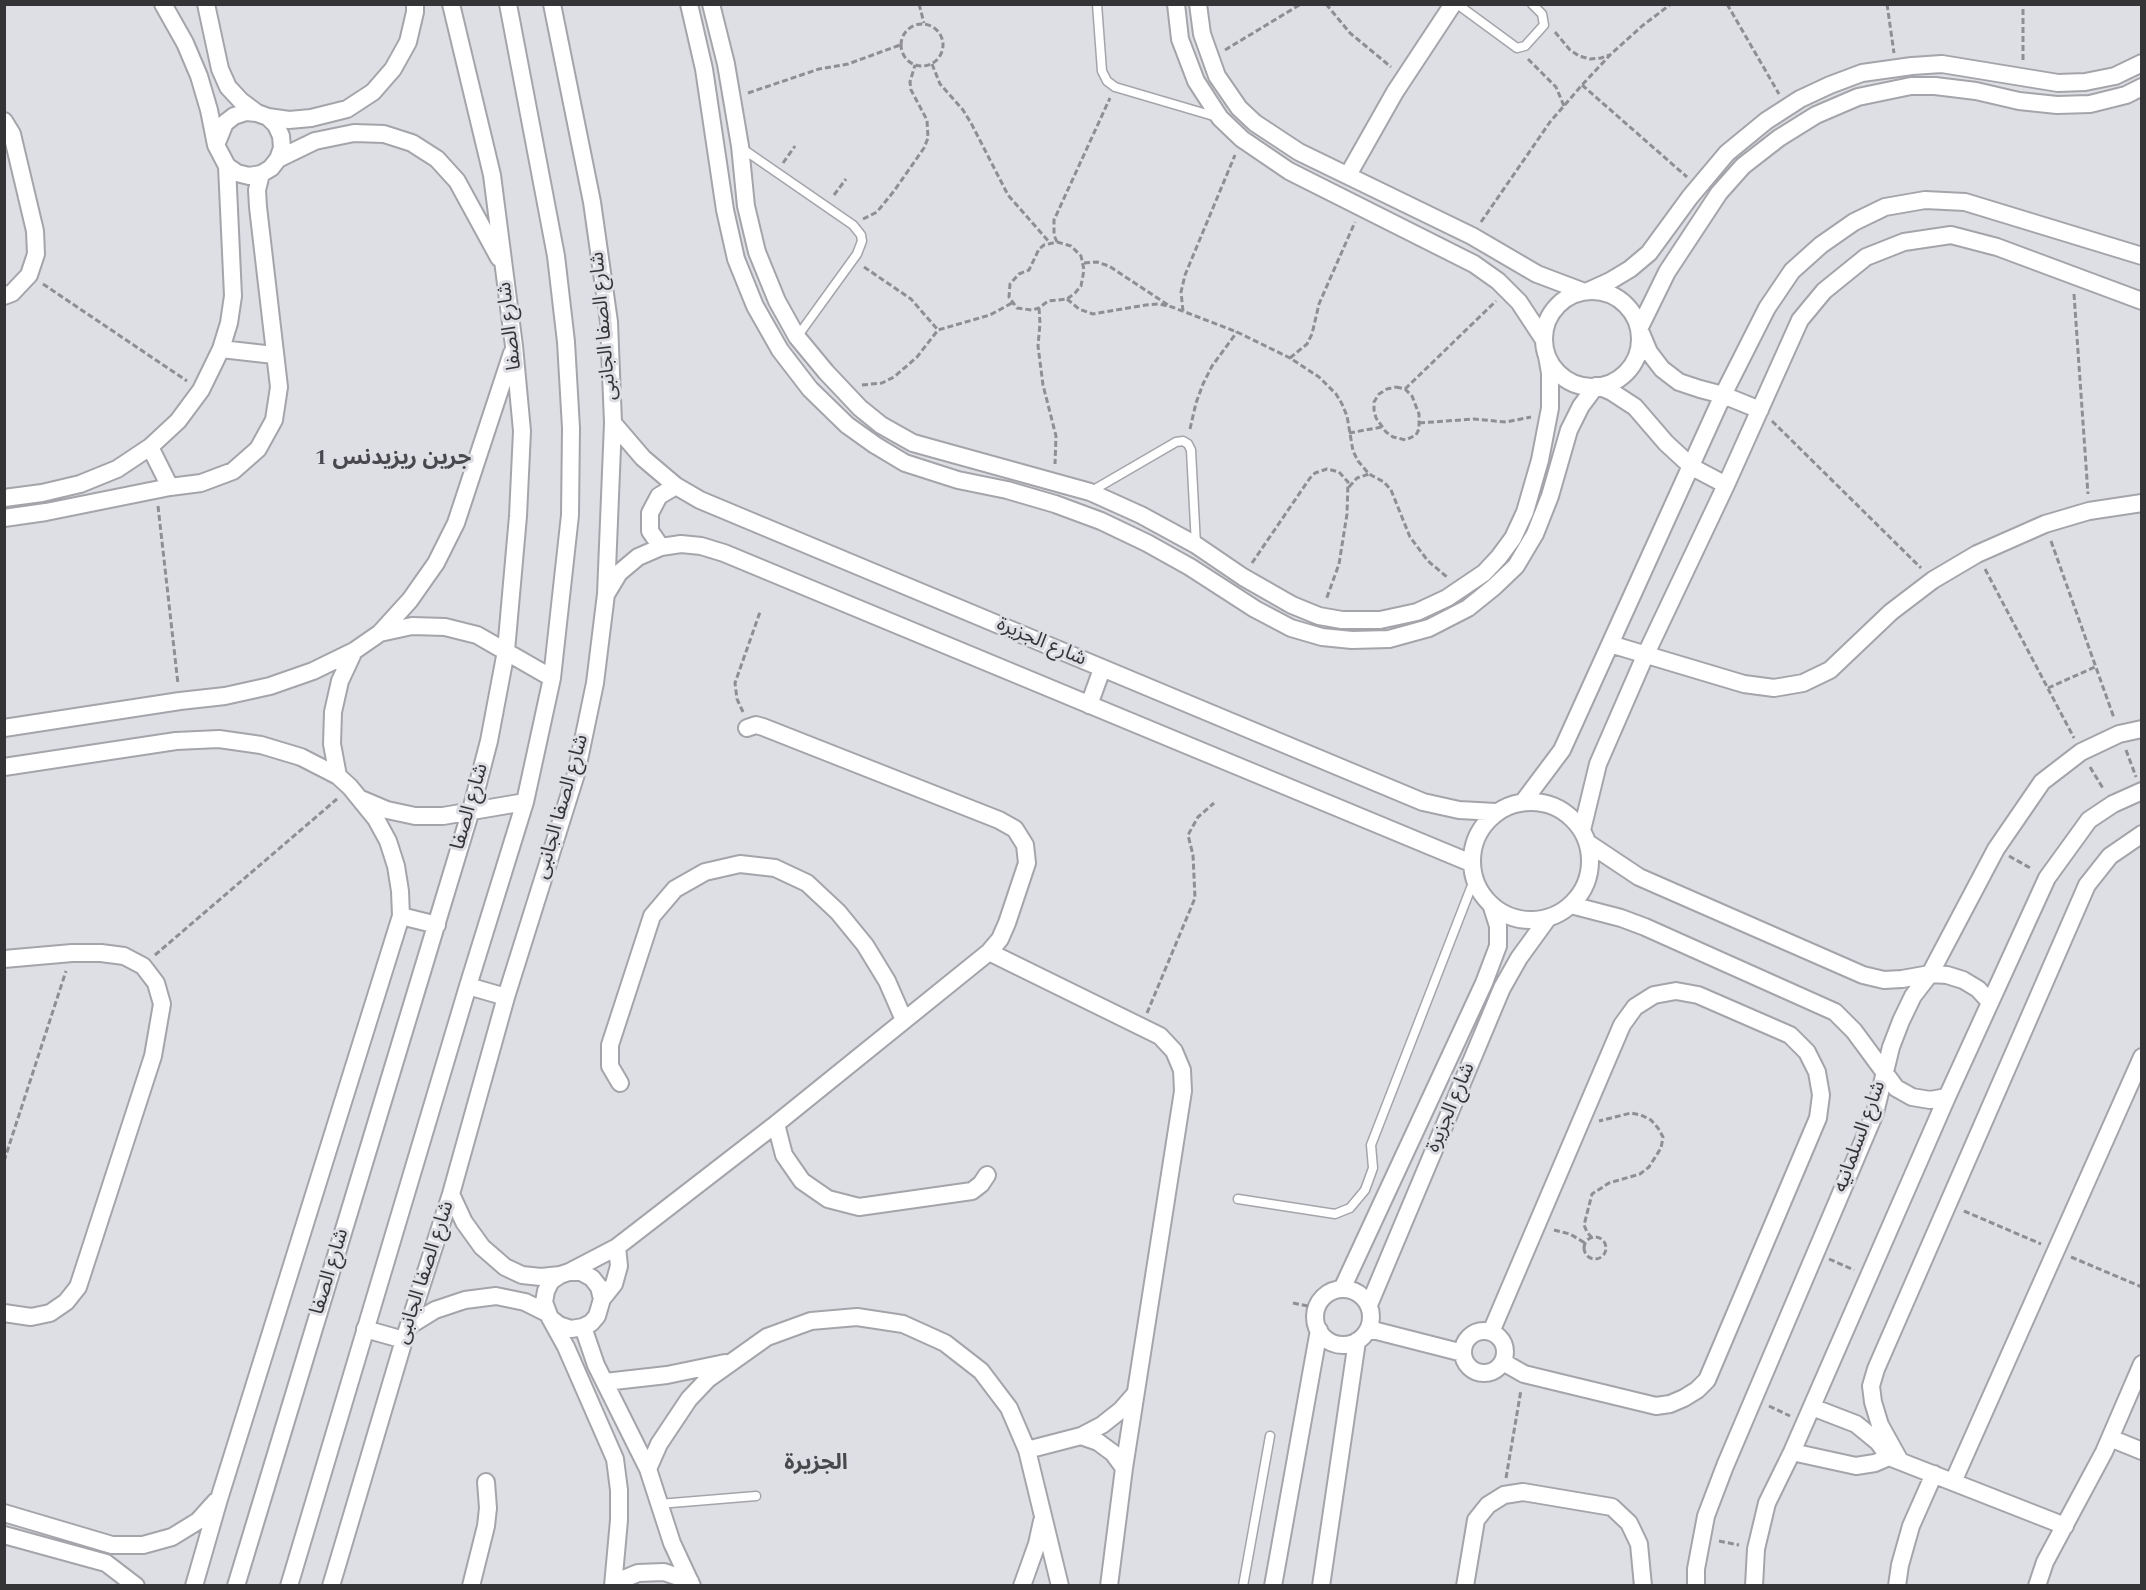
<!DOCTYPE html>
<meta charset="utf-8">
<style>
body{margin:0}
#map{position:relative;width:2146px;height:1590px;overflow:hidden;background:#dedee5;font-family:Spectral,serif}
canvas{display:block}
.frame{position:absolute;inset:0;border:6px solid #343436;pointer-events:none}
</style>
<div id="map">
<canvas width="2146" height="1590"></canvas>
<div class="frame"></div>
</div>
<script>
const c = document.querySelector('canvas').getContext('2d');
c.lineJoin = 'round';
const poly = rows => new Path2D(rows.map(r => 'M' + r).join(''));
function stroke(path, color, width, dash) { c.strokeStyle = color; c.lineWidth = width; c.lineCap = dash ? 'butt' : 'round'; c.setLineDash(dash || []); c.stroke(path); }
function write(font, color, halo, rows, align = 'center') {
  c.font = font + ' Spectral,"Noto Sans Arabic",serif'; c.lineWidth = 6; c.setLineDash([]); c.textBaseline = 'middle'; c.strokeStyle = halo; c.fillStyle = color; for (const [text, x, y, turn = 0] of rows) {
    c.save(); c.translate(x, y); c.rotate((+turn || 0) * Math.PI / 180); c.textAlign = isNaN(turn) ? turn : align; if (halo) c.strokeText(text, 0, 0); c.fillText(text, 0, 0); c.restore();
  }
}
const service = poly([
 [1097,4,1102,71,1107,81,1115,87,1217,117],
 [1457,4,1517,48,1525,46,1544,25,1542,14,1532,4],
 [740,147,853,225,861,235,862,241,857,254,797,337],
 [1090,492,1176,442,1183,441,1188,444,1191,450,1196,545],
 [1238,1199,1335,1214,1350,1208,1365,1190,1373,1168,1371,1145,1474,880],
 [659,1504,756,1496],
 [1243,1586,1270,1436]
]);
const minor = poly([
 [163,4,185,43,199,76,209,110,216,145],
 [206,4,220,69,228,87,241,101,257,113],
 [689,4,704,69,725,210,736,259,755,306,780,350,810,389,847,425,875,445,905,463,958,480,1007,490,1055,504,1101,521,1147,543,1190,567,1255,609,1291,628,1322,637,1352,640,1389,639,1429,628,1468,608,1494,587,1516,566,1535,534,1550,496,1569,430,1581,406,1596,386],
 [711,4,726,64,740,146,746,206,757,252,777,301,797,337,826,372,860,408,881,425,913,443,1090,492,1141,515,1196,545,1243,577,1292,605,1319,616,1342,620,1380,620,1417,612,1447,598,1484,573,1499,557,1513,538,1525,512,1540,460,1550,408,1550,373,1547,356],
 [1176,4,1180,39,1196,81,1220,118,1242,139,1289,171,1474,264,1498,281,1519,302,1544,340],
 [1198,4,1202,34,1217,76,1239,108,1255,123,1299,152,1472,236,1537,274,1582,291],
 [246,112,257,113,268,117,276,125,281,136,282,148,278,159,271,168,261,174,249,176,237,173,227,166,216,145,225,123,234,116,246,112],
 [268,117,289,120,311,118,347,109,373,92,393,69,408,42,415,12,415,4],
 [4,121,12,134,35,231,36,254,29,275,12,293,4,296],
 [278,159,315,141,354,133,384,134,412,143,437,159,457,181,499,258],
 [1348,175,1395,92,1453,4],
 [1588,291,1610,281,1630,269,1649,253,1690,197,1727,153,1766,121,1800,99,1830,85,1862,73,1912,66,1942,64,2058,83,2085,82,2115,76,2142,63],
 '1544 339a48 48 0 1 1 96 0a48 48 0 1 1-96 0Z',
 [1639,329,1667,272,1719,193,1743,166,1779,138,1816,115,1858,97,1911,86,1935,86,1976,91,2019,101,2057,105,2090,104,2126,95,2142,87],
 [1641,333,1649,352,1662,369,1679,382,1700,389,1723,395,1760,410],
 [221,349,274,355],
 [1598,386,1612,392,1635,407,1666,443,1692,467,1726,485],
 [613,423,643,458,676,486,700,500,1423,802,1459,810,1496,812],
 [150,447,170,487],
 [4,498,42,493,80,484,117,469,150,447,178,421,201,390,221,349,229,323,233,296,227,166],
 [4,518,46,512,170,487,201,483,233,471,258,449,274,420,279,387,258,207,257,190,261,174],
 [661,547,650,531,650,513,659,496,676,486],
 [607,593,619,573,638,557,661,547,681,544,701,546,724,553,1471,863],
 [380,633,412,626,445,627,477,635,552,678],
 [1610,644,1744,684,1774,688,1803,683,1830,670,1891,612,1933,580,1977,554,2045,524,2089,511,2142,503],
 [1089,705,1102,669],
 [4,728,180,701,225,696,270,686,313,671,354,651,380,633,410,600,436,563,456,523,512,353],
 [4,767,176,741,219,739,261,745,301,757,338,776,350,787,376,819,388,841,396,866,400,891,401,916,219,1499,194,1586],
 [338,776,332,744,333,712,340,681,354,651],
 [361,799,387,810,415,816,443,816,525,802],
 '1472 861a59 59 0 1 1 118 0a59 59 0 1 1-118 0Z',
 [1523,802,1562,750,1723,395,1767,308,1792,271,1821,245,1854,222,1885,207,1925,200,1965,202,2142,256],
 [1582,830,1598,764,1645,656,1726,485,1800,320,1824,291,1866,257,1904,242,1951,235,1997,247,2142,301],
 [1588,843,1639,877,1863,975,1884,980,1902,979,1930,974,1947,975,1963,980,1978,989,1990,1002],
 [1571,905,1621,918,1645,927,1835,1012,1854,1031,1896,1088,1912,1097,1930,1100,1947,1097],
 [401,916,437,925],
 [989,952,1160,1036,1174,1051,1182,1070,1183,1091,1124,1468,1109,1586],
 [4,959,72,953,101,953,124,956,143,966,156,983,162,1004,153,1056,78,1287,66,1302,50,1313,31,1317,4,1313],
 [468,986,506,997],
 [620,1083,610,1066,610,1045,652,916,675,889,705,872,740,864,775,868,807,883,838,912,865,945,887,981,904,1020],
 [776,1124,784,1155,802,1181,828,1199,859,1207,972,1191,981,1184,987,1175],
 [451,1194,464,1222,482,1247,505,1267,522,1275,541,1277,560,1275],
 [569,1272,617,1247,776,1124,989,952,1000,939,1007,923,1027,863,1025,845,1015,829,999,820,763,727,756,725,747,728],
 [1342,1289,1484,983,1498,946,1498,926,1492,907],
 '1315 1317a28 28 0 1 1 56 0a28 28 0 1 1-56 0Z',
 [602,1299,599,1287,592,1278,581,1272,569,1272,560,1275,551,1281,546,1291,544,1302,550,1318,559,1325,571,1329,583,1327,591,1323,597,1316,602,1299,614,1284,619,1266,617,1247],
 [1369,1305,1502,988,1519,958,1548,918],
 [550,1318,566,1347,615,1459,619,1490,619,1520,613,1586],
 [409,1326,435,1310,465,1300,496,1296,525,1302,547,1313],
 [583,1327,596,1365,648,1469,672,1543,692,1586],
 [365,1329,404,1340],
 [1369,1329,1463,1353],
 '1463 1352a21 21 0 1 1 42 0a21 21 0 1 1-42 0Z',
 [1491,1332,1622,1025,1635,1007,1654,995,1676,991,1698,995,1790,1035,1807,1052,1817,1072,1821,1095,1818,1118,1707,1380,1697,1390,1684,1398,1670,1404,1656,1406,1524,1374,1503,1362],
 [605,1382,667,1375,725,1363],
 [1812,1407,1856,1424,1878,1442,1889,1457,2065,1526],
 [1081,1436,1098,1442,1113,1453,1124,1468],
 [2110,1438,2142,1451],
 [1027,1450,1081,1436,1102,1425,1121,1410,1135,1394],
 [1792,1452,1856,1466,1875,1463,1889,1457],
 [1900,1461,1880,1425,1873,1402,1871,1386,1876,1369,2087,885,2110,856,2142,834],
 [648,1469,659,1444,689,1399,708,1379,767,1337,811,1321,857,1317,903,1324,945,1343,981,1371,1009,1408,1027,1450,1060,1586],
 [1953,1482,2142,1057],
 [4,1513,112,1545,143,1545,172,1537,198,1521,216,1501],
 [4,1535,106,1563,136,1586],
 [614,1583,638,1573,664,1572,690,1581],
 [236,1586,471,810,489,741,506,651,518,516,522,431,514,346,492,175,451,4],
 [289,1586,468,986,525,802,552,678,570,515,571,428,566,342,556,256,508,4],
 [331,1586,404,1340,451,1194,506,997,576,774,595,683,606,594,613,423,609,322,592,202,552,4],
 [471,1586,486,1526,488,1508,486,1482],
 [1022,1586,1037,1544,1042,1521],
 [1273,1586,1319,1330],
 [1321,1586,1357,1341],
 [1465,1586,1476,1520,1488,1505,1504,1495,1523,1492,1612,1507,1629,1523,1639,1544,1643,1586],
 [1696,1586,1696,1569,1706,1516,1725,1466,1875,1113,1891,1047,1901,1021,1913,996,1930,974,1996,849,2042,782,2081,752,2119,734,2142,729],
 [1754,1586,1756,1549,1767,1503,1792,1452,1947,1097,2047,878,2089,820,2113,804,2142,791],
 [1897,1586,1900,1565,1911,1526,1934,1474],
 [2037,1586,2045,1562,2104,1452,2142,1364]
]);
stroke(service, '#a4a4ab', 11);
stroke(minor, '#a4a4ab', 20);
stroke(poly([
 [919,4,924,23],
 [1326,4,1350,33,1391,67],
 [1727,4,1779,94],
 [1887,4,1894,53],
 '901 45a21 21 0 1 1 42 0a21 21 0 1 1-42 0Z',
 [1555,32,1570,50,1579,56,1590,59,1601,58,1609,55],
 [1225,50,1301,4],
 [1528,59,1556,87,1564,106],
 [2023,60,2023,4],
 [932,64,940,84,963,110,971,123,1008,195,1050,243],
 [1582,85,1687,177],
 [748,93,819,69,848,64,900,45],
 [783,163,795,146],
 [834,195,846,179],
 [863,219,877,212,894,191,924,148,928,138,927,120,911,90,910,82,915,65],
 [1481,222,1550,122,1582,85,1611,54,1642,26,1671,4],
 [1057,242,1071,246,1081,256,1084,270,1081,286,1075,293,1067,299,1048,301,1039,308,1032,310,1017,308,1009,297,1010,284,1019,274,1029,270,1039,249,1044,245,1057,242],
 [1057,242,1054,235,1054,220,1110,98],
 [1084,263,1097,262,1109,266,1168,305],
 [864,267,911,299,938,330],
 [43,284,187,381],
 [2074,294,2088,494],
 [1067,299,1079,309,1093,314,1146,305,1159,304,1172,307,1237,332,1290,358,1319,377,1336,394,1342,404,1347,416,1353,451,1358,461,1369,474,1384,482,1391,490,1410,537,1428,561,1447,577],
 [1039,308,1040,323,1038,346,1043,385,1056,436,1055,464],
 [1183,311,1181,292,1185,275,1235,155],
 [1290,358,1307,344,1312,334,1319,304,1355,222],
 [862,385,882,383,894,377,917,357,938,330,990,315,1012,303],
 [1396,387,1405,389,1412,396,1419,414,1419,429,1416,435,1406,440,1393,437,1386,432,1376,418,1374,410,1374,402,1379,394,1387,389,1396,387],
 [1405,389,1496,301],
 [1772,421,1921,568],
 [1419,423,1474,419,1506,422,1531,417],
 [1190,429,1196,403,1203,384,1212,366,1237,332],
 [1349,433,1382,427],
 [1349,487,1357,478,1369,474],
 [158,506,178,684],
 [2051,541,2114,718],
 [1252,563,1310,478,1315,473,1327,469,1339,472,1348,482,1347,514,1339,564,1326,600],
 [1985,569,2074,738],
 [2048,688,2095,667],
 [743,712,737,699,735,683,760,612],
 [2126,750,2136,777],
 [2090,767,2104,790],
 [2009,856,2032,869],
 [155,955,337,799],
 [1147,1013,1195,898,1193,855,1188,835,1198,817,1214,803],
 [4,1161,66,971],
 [1964,1211,2041,1244],
 [1554,1230,1570,1234,1585,1243],
 '1584 1248a11 11 0 1 1 22 0a11 11 0 1 1-22 0Z',
 [1592,1238,1587,1232,1584,1225,1592,1194,1609,1183,1640,1174,1649,1167,1661,1148,1663,1137,1658,1128,1651,1120,1641,1115,1631,1113,1599,1121],
 [2071,1257,2142,1287],
 [1829,1259,1854,1270],
 [1293,1303,1317,1308],
 [1769,1406,1790,1416],
 [1506,1478,1521,1390],
 [1719,1541,1739,1545]
]), '#8e8e93', 3, [6, 3]);
stroke(service, '#fff', 8);
stroke(minor, '#fff', 16);
write('20px', '#343436', '#dedee5', [
 ["شارع الصفا",511,326,-97],
 ["شارع الصفا الجانبى",605,326,-95],
 ["شارع الجزيرة",1041,643,23],
 ["شارع الصفا",471,807,-74],
 ["شارع الصفا الجانبى",563,807,-74],
 ["شارع الجزيرة",1452,1108,-67],
 ["شارع السلمانيه",1861,1137,-70],
 ["شارع الصفا",331,1272,-73],
 ["شارع الصفا الجانبى",426,1273,-72]
]);
write('bold 22px', '#48484e', '#dedee5', [
 ["جرين ريزيدنس 1",393,460],
 ["الجزيرة",816,1465]
]);
</script>
